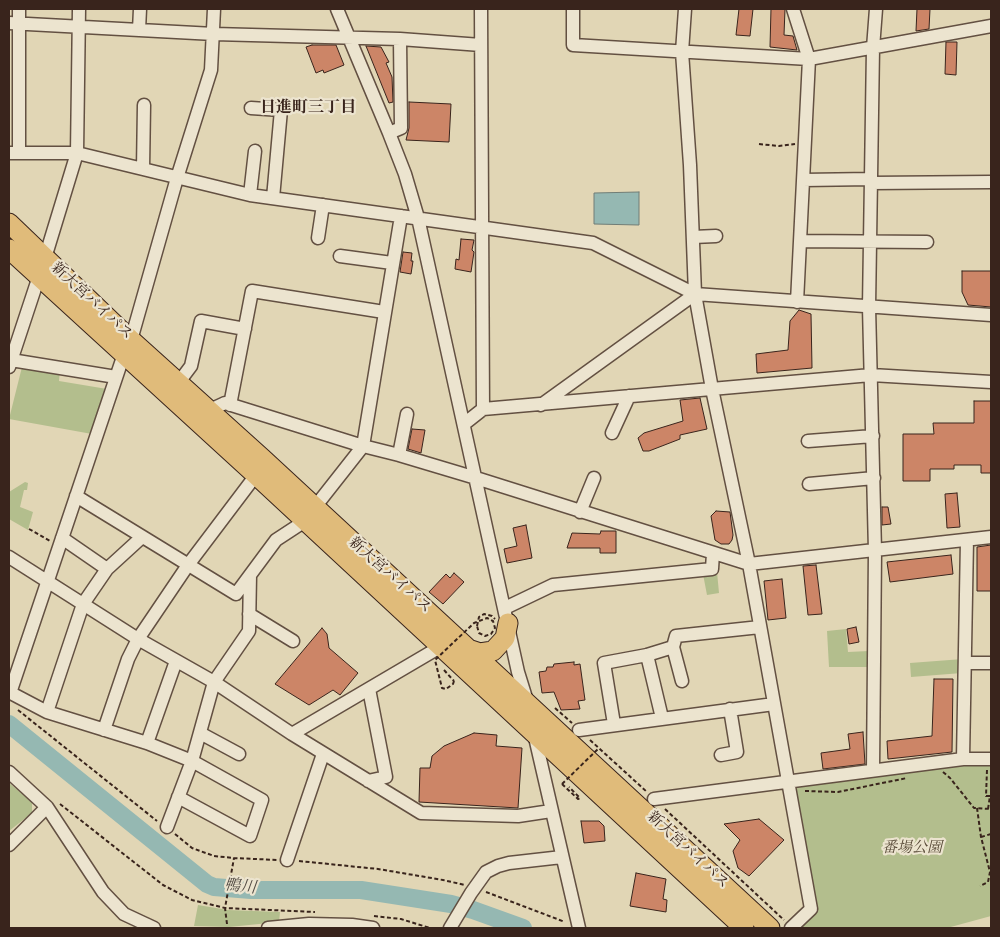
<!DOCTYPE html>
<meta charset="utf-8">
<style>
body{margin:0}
#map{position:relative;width:1000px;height:937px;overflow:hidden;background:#e1d6b5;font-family:Vollkorn,serif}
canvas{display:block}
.frame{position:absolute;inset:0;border:10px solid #39241c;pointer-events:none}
</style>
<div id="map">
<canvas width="1000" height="937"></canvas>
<div class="frame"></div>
</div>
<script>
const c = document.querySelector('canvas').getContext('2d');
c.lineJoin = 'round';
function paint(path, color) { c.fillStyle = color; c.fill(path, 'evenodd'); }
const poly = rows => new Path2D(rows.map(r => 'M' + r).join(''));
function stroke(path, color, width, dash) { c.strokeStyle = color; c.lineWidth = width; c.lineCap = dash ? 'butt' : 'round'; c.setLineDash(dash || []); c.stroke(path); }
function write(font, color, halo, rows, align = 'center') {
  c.font = font + ' Vollkorn,"Noto Serif JP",serif'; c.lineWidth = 4.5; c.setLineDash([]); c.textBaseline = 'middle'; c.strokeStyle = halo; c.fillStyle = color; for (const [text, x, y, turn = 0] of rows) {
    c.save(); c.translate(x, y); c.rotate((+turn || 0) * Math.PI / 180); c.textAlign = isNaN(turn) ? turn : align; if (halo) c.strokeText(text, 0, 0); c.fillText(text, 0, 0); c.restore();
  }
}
paint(poly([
 [23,363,60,369,59,381,107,389,92,434,9,419],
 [25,482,28,483,27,490,24,490,20,507,33,512,28,530,9,519,9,492],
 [717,572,719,593,707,595,703,574],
 [846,629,848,652,869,651,870,667,829,667,827,631],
 [963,659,962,673,911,677,910,663],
 [991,763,991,916,947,928,796,928,815,908,795,792,799,784,965,764],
 [9,783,32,802,32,813,9,831],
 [198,905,228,910,280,912,279,922,229,927,194,926]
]), '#b3be8d');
const water = poly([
 [639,192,639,225,594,224,594,193,639,192]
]);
paint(water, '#95b8b2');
stroke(water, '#707d76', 1);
stroke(poly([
 [9,724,207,884,214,887,251,890,361,890,451,904,473,910,523,928]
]), '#95b8b2', 18);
const building = poly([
 [739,9,753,9,750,36,736,35,739,9],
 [771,9,785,9,784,35,793,36,797,50,770,47,771,9],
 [917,9,930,9,929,29,916,31,917,9],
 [946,42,957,42,956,75,945,74,946,42],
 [312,45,336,45,344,65,324,73,323,70,316,73,306,47,312,45],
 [366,46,381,47,389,62,386,63,392,77,393,102,389,103,366,46],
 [409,102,451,104,449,142,406,140,409,128,409,102],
 [461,239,474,240,472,250,474,252,471,272,455,269,456,259,459,260,461,239],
 [403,252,412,253,411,261,413,261,411,274,400,272,403,252],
 [962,271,991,271,991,307,968,305,962,292,962,271],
 [799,310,811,314,812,368,757,373,756,354,788,350,790,321,799,310],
 [700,398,707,429,680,435,680,439,649,451,643,451,638,438,644,433,683,421,680,400,700,398],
 [974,401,991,401,991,473,981,473,981,465,954,465,954,469,930,469,930,481,903,481,903,434,934,434,933,423,974,423,974,401],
 [412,429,425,430,421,453,408,449,412,429],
 [957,493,960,527,947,528,945,494,957,493],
 [882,507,888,507,891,524,882,525,882,507],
 [716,511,730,512,733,535,732,540,729,544,721,544,715,540,711,516,716,511],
 [526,525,532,558,507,563,504,549,517,546,513,528,526,525],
 [601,531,616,531,616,553,600,553,600,548,567,548,572,533,600,534,601,531],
 [991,545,991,591,977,591,977,547,991,545],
 [951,555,953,574,890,582,887,562,951,555],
 [816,565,822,614,808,615,803,566,816,565],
 [454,573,464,582,443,604,429,592,446,574,450,578,454,573],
 [782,579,786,618,768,620,764,581,782,579],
 [856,627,859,642,849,644,847,629,856,627],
 [322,628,327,634,329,648,358,673,340,695,333,690,309,705,275,684,322,628],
 [574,662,574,665,580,664,585,700,578,701,580,709,561,710,554,692,542,693,539,672,546,671,547,667,553,667,554,664,574,662],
 [934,679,953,679,952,752,888,759,887,741,932,736,934,679],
 [863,732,865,764,823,769,821,753,850,749,848,734,863,732],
 [474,733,497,735,496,746,522,748,518,808,419,802,420,768,430,768,432,756,444,746,474,733],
 [759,819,784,840,749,876,738,868,733,851,740,840,724,824,759,819],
 [581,821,599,821,604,826,605,841,584,843,581,821],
 [636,873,666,879,663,899,667,900,666,912,630,906,636,873]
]);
paint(building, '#cc8567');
stroke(building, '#39241c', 1);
const minor = poly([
 [19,9,19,153],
 [337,9,389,133,405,174,418,218,518,672,527,701],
 [573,9,573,45,809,59,991,26],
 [685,9,682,52,690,165,695,294,712,389,749,564,811,909,791,928],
 [793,9,809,59,797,302],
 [9,23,214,34,400,39,481,45],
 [139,30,140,9],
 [251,108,281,110,273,198],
 [389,133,401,128,400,39],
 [9,153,77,153,250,195,593,243,695,294,991,315],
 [143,169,144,105],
 [803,180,871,179],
 [871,183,991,182],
 [250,195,255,151],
 [693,237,716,236],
 [318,238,323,205],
 [800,241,927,242],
 [340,256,392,263],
 [131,340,177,178,211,70,214,9],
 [11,360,116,377],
 [9,367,45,258,77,153,79,9],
 [179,382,191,366,201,321,245,329],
 [230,405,252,291,384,312],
 [541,405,695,294],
 [483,409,871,375,991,382],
 [210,410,225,403,363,446,399,455,476,478,749,564,991,537],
 [464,424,483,409,481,9],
 [612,433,629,396],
 [808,441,873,436],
 [399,455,407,414],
 [809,484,874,478],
 [76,496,236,594,276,540,305,521],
 [315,507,363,446,401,216],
 [580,512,594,478],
 [62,538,107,569],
 [9,557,138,639,214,682,292,734],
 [505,608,553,585,712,569,713,553],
 [249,614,293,641],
 [440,647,292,734,421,813,518,816,551,811],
 [673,647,682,681],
 [647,655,662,718],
 [965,663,991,663],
 [9,692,47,712,147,743,192,761,262,800,250,836,178,797],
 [10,693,124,354],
 [47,712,83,604,107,569,142,537],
 [614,724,604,663,647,655,673,647,676,636,760,627],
 [104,730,128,659,138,639,188,565,256,475],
 [579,730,774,704],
 [200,733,239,754],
 [534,733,579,928],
 [147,743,176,661],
 [721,755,737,752,730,709],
 [963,759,967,540],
 [873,770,875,551,869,307,873,48,876,9],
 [9,772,47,807,103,892,124,914,154,928],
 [368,781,386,777,369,689],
 [654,799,963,759,991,759],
 [167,827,192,761,214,682,249,631,250,575],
 [9,845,47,807],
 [287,860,323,754],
 [268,928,309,924,352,925,373,928],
 [450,928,471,893,486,872,498,866,509,863,562,857]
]);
const highway = poly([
 [9,223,131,340,262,458,770,928],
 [9,249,256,475,744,928],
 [468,649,480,653,493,651,505,638,508,623]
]);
stroke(minor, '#635042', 15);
stroke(highway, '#39241c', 21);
stroke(poly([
 [759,144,779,146,795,144],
 [29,529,50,541],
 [477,626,479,617,484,614,492,616,495,619],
 [444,670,454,681],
 [555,708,572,723],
 [18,710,157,821],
 [590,740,647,792],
 [987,770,986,796,990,796,988,809],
 [943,772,950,778,974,808,991,809],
 [562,784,578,799,580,798,569,787],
 [805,791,838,792,907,778],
 [60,804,163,885,192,900,225,908,315,912],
 [977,808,981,837,990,872,988,882,980,886],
 [665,809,784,920],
 [175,834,192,848,214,856,234,858,277,860],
 [981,837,991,834],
 [299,861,378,869,443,880,465,885],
 [486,892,565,922],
 [374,916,401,919,430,928],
 [227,924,225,908,234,858]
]), '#39241c', 2, [4, 2.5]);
stroke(minor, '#ece4cf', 12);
stroke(highway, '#e0bb7a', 19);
stroke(poly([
 [454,681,453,684,446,689,442,688,435,660,474,623,487,618,493,621,495,628,491,634,485,636,479,633,477,626],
 [562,784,599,748]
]), '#39241c', 2, [4, 2.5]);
write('15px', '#39241c', '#ece4cf', [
 ["新大宮バイパス",91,302,43],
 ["新大宮バイパス",389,576,42],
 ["新大宮バイパス",687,851,43]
]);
write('italic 15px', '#584a38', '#ece4cf', [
 ["番場公園",912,849]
]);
write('bold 16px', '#39241c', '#ece4cf', [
 ["日進町三丁目",308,109]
]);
write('italic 16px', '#504942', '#ece4cf', [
 ["鴨川",240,888,6]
]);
</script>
